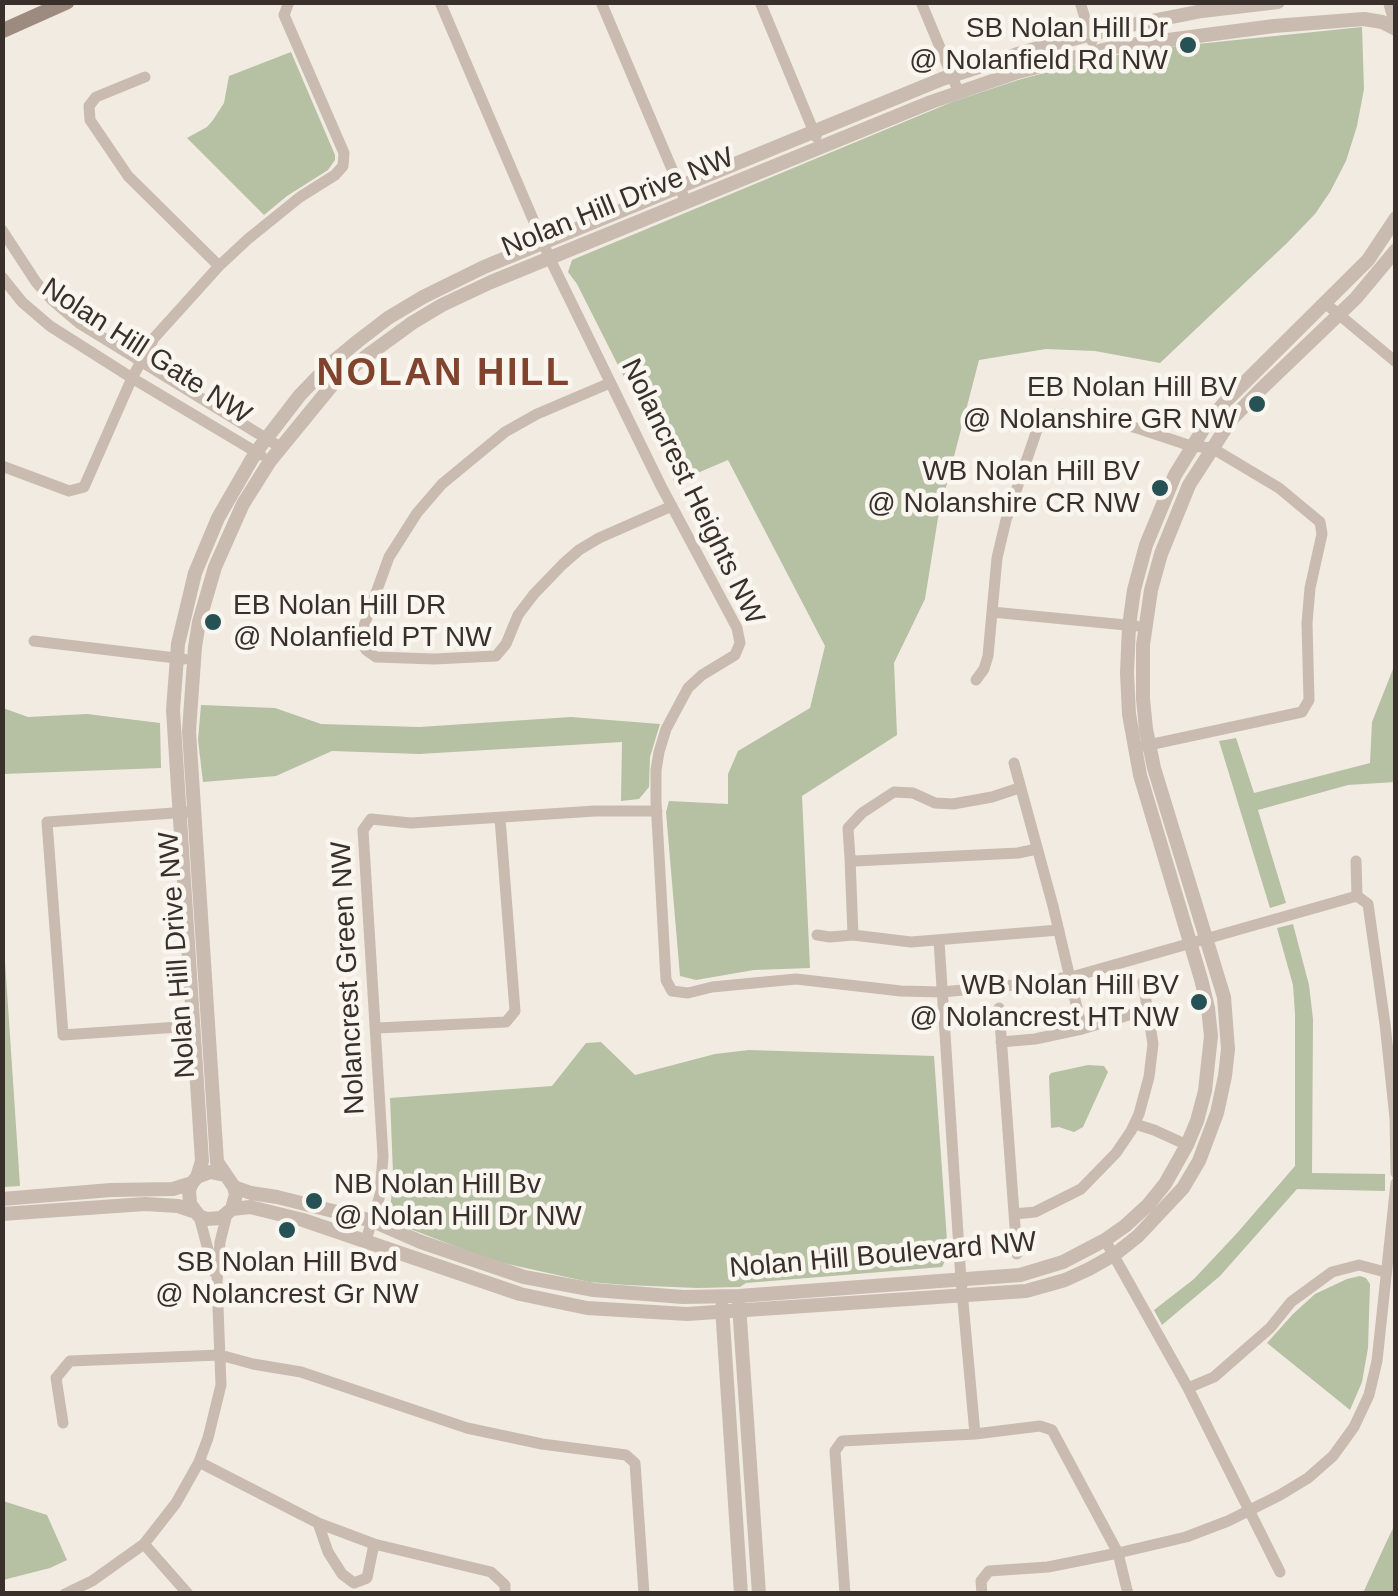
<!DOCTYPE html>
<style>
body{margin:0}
#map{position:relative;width:1398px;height:1596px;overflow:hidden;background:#f2ebe2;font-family:Arial,sans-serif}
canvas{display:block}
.frame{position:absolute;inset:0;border:5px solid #39302c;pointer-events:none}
</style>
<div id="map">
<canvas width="1398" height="1596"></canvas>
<div class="frame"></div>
</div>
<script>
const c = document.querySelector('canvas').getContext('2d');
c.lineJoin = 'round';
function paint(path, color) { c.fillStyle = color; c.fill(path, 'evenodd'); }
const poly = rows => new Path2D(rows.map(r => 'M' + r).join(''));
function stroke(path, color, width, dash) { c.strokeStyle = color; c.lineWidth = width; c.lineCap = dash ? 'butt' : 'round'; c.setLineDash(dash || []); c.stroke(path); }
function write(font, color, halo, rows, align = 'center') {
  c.font = font + ' Arial,sans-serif'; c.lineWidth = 9; c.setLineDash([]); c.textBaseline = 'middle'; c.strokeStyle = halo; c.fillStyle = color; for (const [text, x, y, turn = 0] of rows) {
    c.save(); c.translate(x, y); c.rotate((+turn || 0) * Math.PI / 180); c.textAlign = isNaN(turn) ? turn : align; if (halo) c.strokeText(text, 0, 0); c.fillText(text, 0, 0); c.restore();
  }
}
paint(poly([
 [1362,27,1364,89,1357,126,1346,161,1330,192,1315,214,1287,243,1160,363,1095,351,1046,349,979,360,938,518,925,599,894,663,897,735,802,796,810,968,754,970,696,980,680,976,666,812,669,801,728,804,728,774,738,751,810,708,825,646,728,460,674,483,672,472,577,284,568,272,572,260,952,102,1018,80,1100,58,1149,49],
 [291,52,335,155,335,160,328,170,287,196,264,215,187,138,207,127,213,120,224,103,229,76],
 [1395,664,1395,782,1348,785,1258,810,1286,903,1270,908,1219,741,1236,738,1254,793,1370,763,1372,722],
 [201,705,275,708,321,724,419,727,571,717,660,724,650,757,649,787,639,799,621,801,622,742,419,754,332,751,276,776,203,782,198,740],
 [3,708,28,717,87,714,160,723,161,768,3,774],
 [2,916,20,1186,3,1187,2,1187],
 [1293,924,1309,985,1313,1019,1312,1173,1385,1174,1385,1191,1297,1189,1220,1276,1162,1325,1154,1310,1194,1279,1238,1232,1295,1166,1295,1014,1293,985,1277,928],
 [601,1042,635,1075,715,1054,749,1050,934,1056,948,1255,942,1267,746,1283,740,1287,697,1288,626,1285,589,1282,494,1261,397,1224,390,1214,393,1173,390,1098,552,1086,586,1043],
 [1088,1065,1104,1066,1108,1072,1083,1127,1074,1132,1059,1127,1051,1128,1049,1076,1051,1073],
 [1360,1276,1366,1278,1370,1284,1368,1348,1362,1382,1350,1410,1267,1343,1293,1314,1315,1294,1347,1279],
 [3,1501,47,1515,67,1560,50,1568,3,1580],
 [1395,1524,1395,1593,1363,1593,1385,1545]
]), '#b6c0a3');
stroke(poly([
 [440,2,550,259,661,486,737,628,740,643,735,655,702,675,688,688,666,729,659,752,656,770,656,801,666,980,672,991,688,993,712,987,796,979,901,991,942,992,1025,984,1075,976,1357,896,1368,904,1385,1024,1395,1118,1396,1173],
 [601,2,686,202],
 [760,2,816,137],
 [921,2,959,93],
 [1080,2,1092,41],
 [145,77,96,97,89,106,90,120,128,176,219,266],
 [2,230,36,282,52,300,79,323,280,447],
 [2,277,22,302,50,326,132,378,261,455],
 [1325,303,1396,362],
 [610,383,537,414,505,432,442,484,417,513,389,557,360,637,366,650,376,657,434,659,496,656,506,644,518,615,534,594,563,564,579,550,599,538,672,506],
 [2,466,69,491,84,487,132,378,154,338,219,266,248,239,300,197,335,175,343,166,344,153,284,15,289,2],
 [1136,626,992,612,997,558,1006,520,1039,424,1045,417,1061,414,1106,420,1140,429,1191,446,1212,448,1279,488,1320,522,1322,534,1310,588,1307,623,1309,700,1302,712,1144,746],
 [34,641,184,659],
 [976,680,984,669,988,656,992,612],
 [1014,763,1053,906,1082,1029],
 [1019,788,992,797,953,804,935,803,913,793,894,792,862,813,848,828,850,858,855,861,1018,853,1037,849],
 [188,812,47,822,63,1035,193,1026],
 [850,858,853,935],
 [1356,861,1357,896],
 [817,935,830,937,853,935,911,942,1059,930],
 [939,941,961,1280,975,1434],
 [999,1008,1017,1254],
 [377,1028,506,1022,515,1011,500,818],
 [1001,1042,1035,1039,1082,1029,1149,1009],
 [1135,1124,1154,1130,1187,1145],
 [1014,1214,1035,1212,1081,1189,1116,1153,1131,1131,1139,1114,1149,1077,1153,1044,1143,982],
 [199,1216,214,1272],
 [366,1240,380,1195,383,1156,363,830,371,819,411,823,595,811,657,811],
 [1105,1240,1188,1388,1280,1572],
 [1188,1388,1214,1377,1270,1328,1291,1302,1332,1272,1359,1265,1385,1272],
 [63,1423,56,1378,70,1361,220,1355,253,1364,301,1372,467,1428,542,1444,626,1455,635,1463,644,1594],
 [199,1462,318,1523,374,1544,491,1572,505,1585,505,1594],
 [318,1523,328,1552,342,1574,354,1583,367,1578,374,1544],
 [144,1544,188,1594],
 [65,1594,92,1581,144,1544,176,1503,199,1462,208,1438,221,1385,217,1281,220,1242,227,1214],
 [845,1594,835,1451,842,1441,975,1434,1040,1426,1052,1430,1118,1553,1048,1567,989,1571,981,1581,982,1594],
 [1128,1594,1118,1553,1186,1537,1228,1521,1280,1495,1308,1478,1333,1456,1354,1427,1369,1395,1377,1361,1396,1183]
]), '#c9bbaf', 11);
stroke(poly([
 [1390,2,1396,23],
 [225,1175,210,1172,197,1177,192,1183,189,1190,190,1204,199,1216,206,1219,221,1218,232,1209,236,1194,234,1187,217,1162,189,731,195,647,199,622,215,567,243,504,270,461,333,384,364,358,412,323,442,305,491,282,931,102,1018,72,1115,47,1274,26,1364,19,1382,22,1396,29],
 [197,1177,202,1161,173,710,178,644,195,573,218,518,256,452,300,395,329,365,358,341,388,318,423,297,484,267,942,79,1027,51,1111,29,1202,11,1278,2],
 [234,1187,251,1193,277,1197,373,1221,421,1242,524,1277,594,1290,683,1297,739,1296,1020,1275,1063,1262,1105,1240,1125,1226,1148,1205,1165,1184,1187,1145,1197,1121,1205,1091,1211,1036,1208,1008,1201,979,1140,775,1129,714,1127,673,1129,626,1134,590,1146,545,1175,475,1207,423,1226,401,1368,260,1396,218],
 [2,1199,111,1190,173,1189,192,1183],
 [232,1209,250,1207,303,1220,520,1294,587,1308,687,1314,1026,1291,1065,1280,1089,1269,1114,1255,1138,1236,1183,1188,1199,1161,1217,1113,1225,1076,1228,1049,1224,997,1154,768,1146,729,1143,699,1143,645,1151,590,1161,554,1189,485,1231,420,1260,390,1356,298,1396,250],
 [2,1214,145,1204,178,1206,193,1211],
 [739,1305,759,1594],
 [722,1307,741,1594]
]), '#c9bbaf', 14);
stroke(poly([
 [2,31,67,2]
]), '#9d8b80', 15);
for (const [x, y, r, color] of [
 [1188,45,10,"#265256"],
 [1257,404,10,"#265256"],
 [1160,488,10,"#265256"],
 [213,622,10,"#265256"],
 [1199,1002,10,"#265256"],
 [314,1201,10,"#265256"],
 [287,1230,10,"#265256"]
]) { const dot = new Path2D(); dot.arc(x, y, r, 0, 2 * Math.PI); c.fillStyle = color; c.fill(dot); stroke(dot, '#f9f5ef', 4); }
write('28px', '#39302c', '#f9f5ef', [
 ["SB Nolan Hill Dr",1168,29],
 ["@ Nolanfield Rd NW",1168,61],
 ["EB Nolan Hill BV",1237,388],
 ["@ Nolanshire GR NW",1237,420],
 ["WB Nolan Hill BV",1140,472],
 ["@ Nolanshire CR NW",1140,504],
 ["EB Nolan Hill DR",233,606,"left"],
 ["@ Nolanfield PT NW",233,638,"left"],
 ["WB Nolan Hill BV",1179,986],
 ["@ Nolancrest HT NW",1179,1018],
 ["NB Nolan Hill Bv",334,1185,"left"],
 ["@ Nolan Hill Dr NW",334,1217,"left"],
 ["SB Nolan Hill Bvd",287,1263,"center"],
 ["@ Nolancrest Gr NW",287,1295,"center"]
], 'right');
write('28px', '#39302c', '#f9f5ef', [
 ["Nolan Hill Drive NW",618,203,-22],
 ["Nolan Hill Gate NW",146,352,33],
 ["Nolancrest Heights NW",692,492,64],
 ["Nolan Hill Drive NW",178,955,-94],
 ["Nolancrest Green NW",349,978,-93],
 ["Nolan Hill Boulevard NW",883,1256,-5]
]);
c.letterSpacing = '2.5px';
write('bold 38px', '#80432d', '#f9f5ef', [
 ["NOLAN HILL",444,375]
]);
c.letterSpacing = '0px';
</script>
